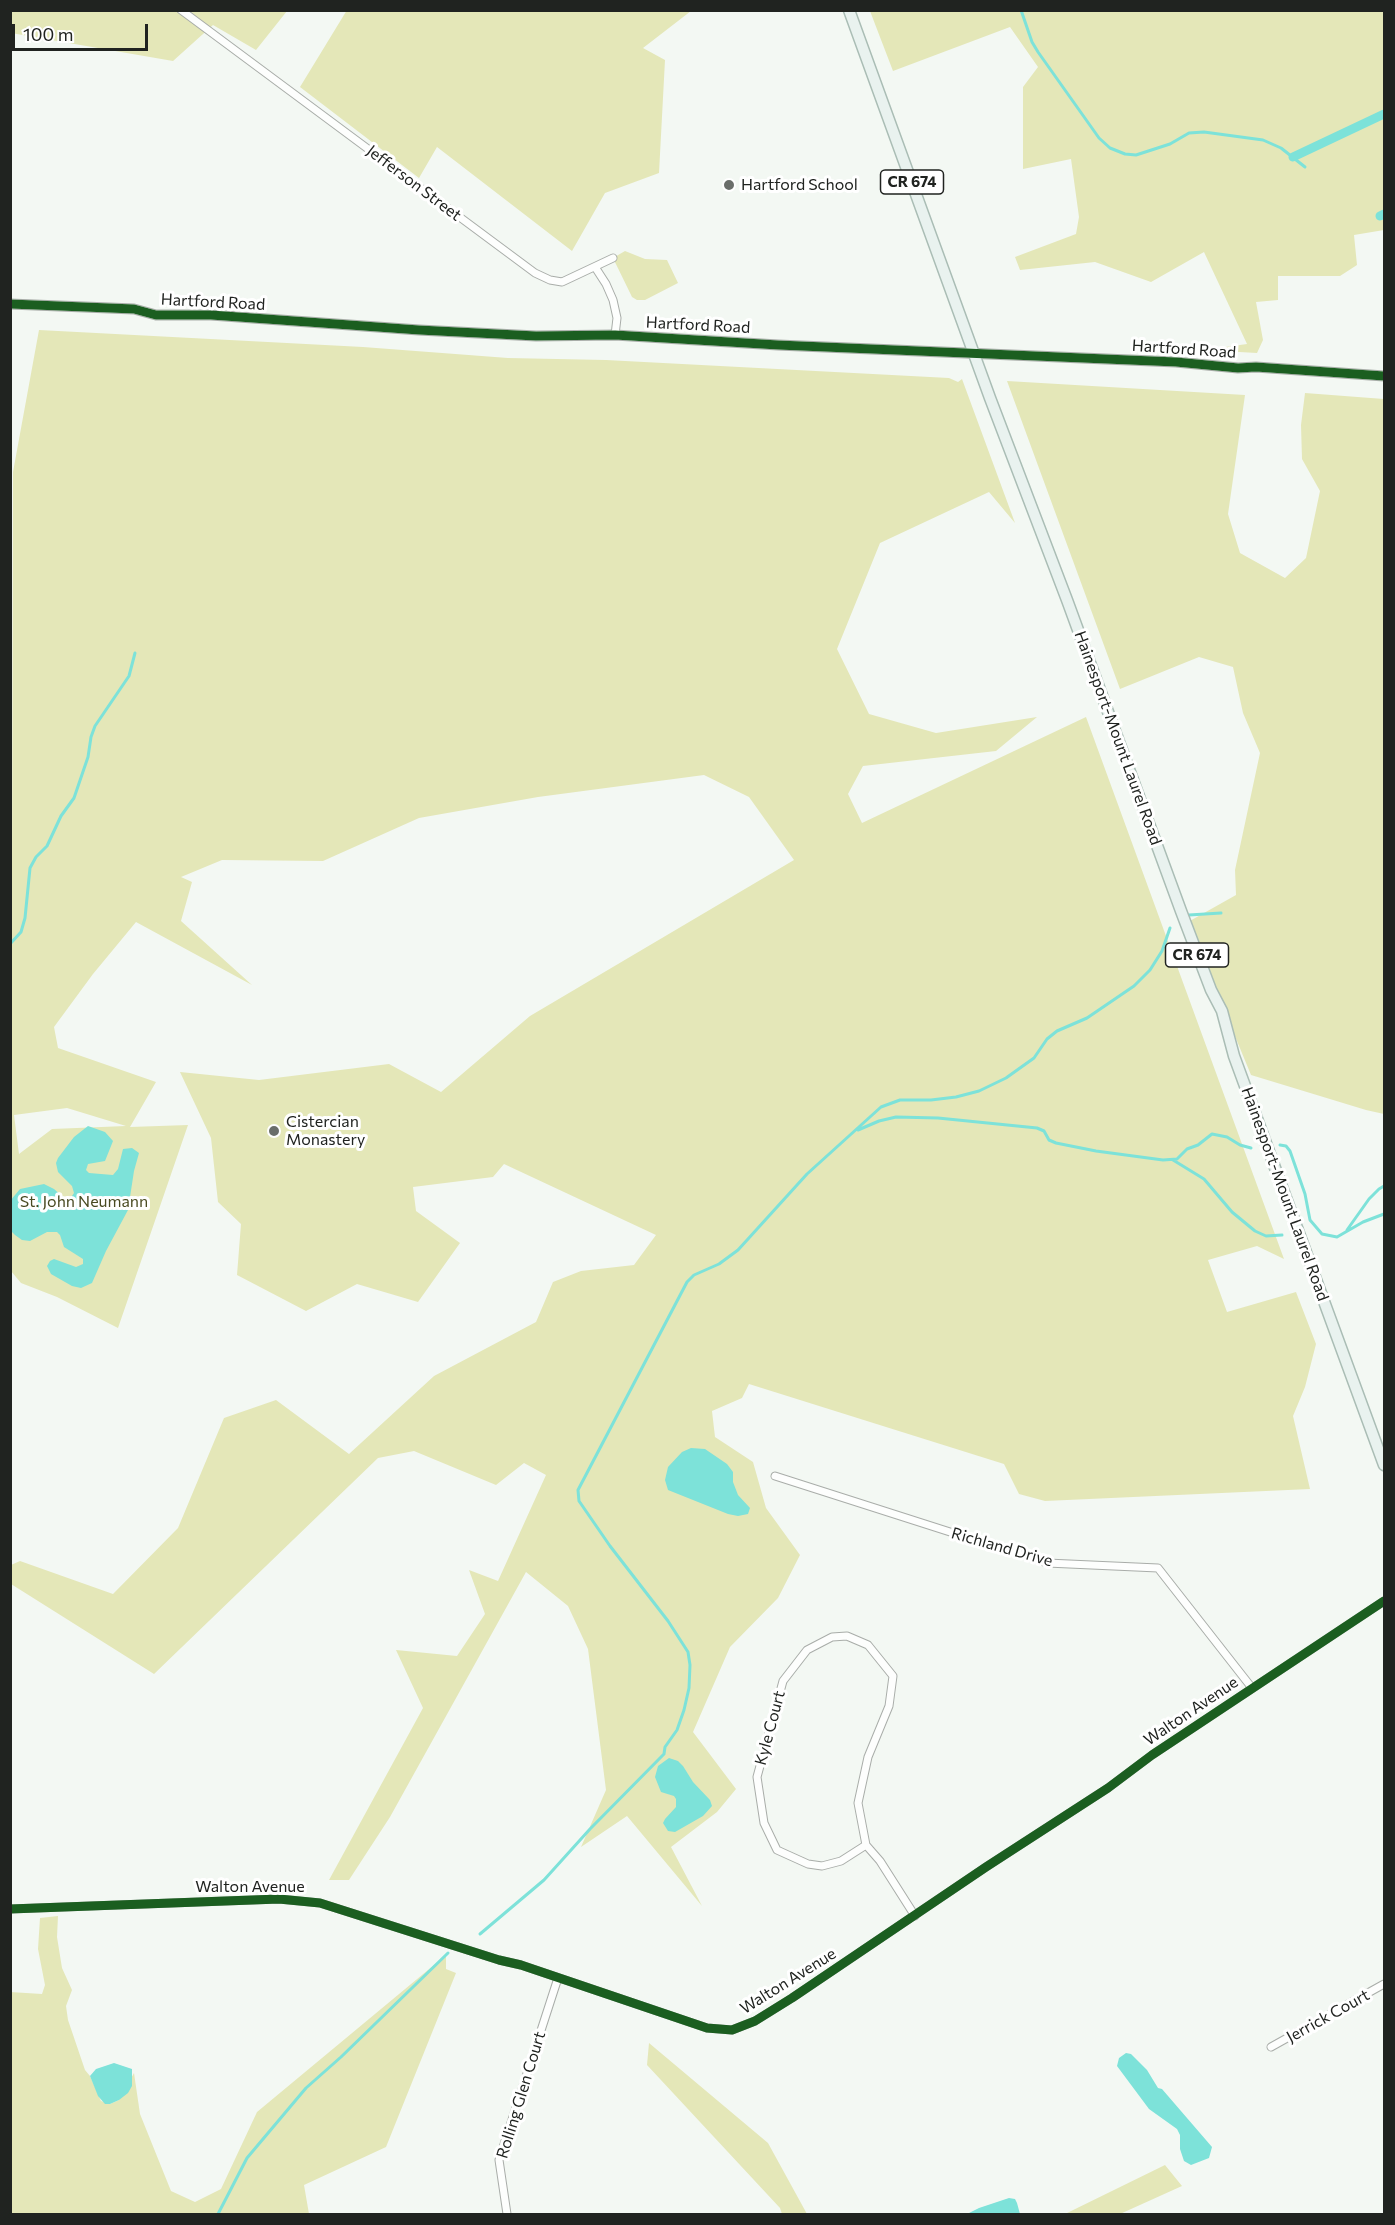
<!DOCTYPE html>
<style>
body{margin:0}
#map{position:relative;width:1395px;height:2225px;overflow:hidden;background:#f3f8f3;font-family:Commissioner,sans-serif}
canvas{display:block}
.frame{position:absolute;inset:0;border:12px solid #202320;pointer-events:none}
.scale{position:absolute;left:12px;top:24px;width:136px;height:27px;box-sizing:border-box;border:3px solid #202320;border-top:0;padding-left:8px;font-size:18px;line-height:21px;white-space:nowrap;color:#202320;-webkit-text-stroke:4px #fff;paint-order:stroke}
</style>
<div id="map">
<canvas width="1395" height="2225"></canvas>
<div class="frame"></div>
<div class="scale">100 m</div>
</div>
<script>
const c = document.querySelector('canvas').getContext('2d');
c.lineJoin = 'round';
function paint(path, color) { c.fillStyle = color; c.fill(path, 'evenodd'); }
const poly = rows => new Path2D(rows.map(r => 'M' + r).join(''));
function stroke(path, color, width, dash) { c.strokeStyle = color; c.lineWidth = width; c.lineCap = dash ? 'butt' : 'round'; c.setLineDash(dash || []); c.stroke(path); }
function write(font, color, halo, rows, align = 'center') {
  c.font = font + ' Commissioner,sans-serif'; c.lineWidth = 6; c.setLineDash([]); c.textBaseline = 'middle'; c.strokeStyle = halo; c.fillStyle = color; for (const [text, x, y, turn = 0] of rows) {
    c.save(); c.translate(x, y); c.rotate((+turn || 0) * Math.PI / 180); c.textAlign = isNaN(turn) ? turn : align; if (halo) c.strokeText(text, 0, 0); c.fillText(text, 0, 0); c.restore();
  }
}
paint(poly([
 [347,10,691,11,643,48,665,60,659,173,605,193,572,251,437,147,419,178,300,87],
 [10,11,287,11,256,50,213,25,173,61,11,33],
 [870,11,1384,11,1384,230,1354,235,1357,265,1340,276,1278,276,1278,300,1256,302,1263,340,1257,353,1204,350,1247,344,1204,252,1151,282,1095,262,1020,270,1015,257,1076,234,1079,217,1071,159,1023,169,1023,87,1038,67,1010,27,893,71],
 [625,251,645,259,667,260,678,283,645,300,637,300,632,297,613,258],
 [39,330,363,347,508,358,606,360,949,378,958,382,962,379,1015,523,989,492,880,543,837,649,869,714,936,733,1037,717,996,751,863,766,848,794,862,823,1086,717,1284,1259,1257,1246,1208,1260,1227,1312,1296,1292,1316,1344,1305,1387,1293,1416,1310,1489,1045,1501,1019,1494,1004,1464,749,1384,742,1398,712,1411,715,1437,753,1462,766,1508,800,1555,778,1598,730,1647,693,1732,736,1789,717,1812,671,1847,702,1906,627,1816,581,1847,606,1790,588,1649,568,1606,526,1572,390,1817,349,1880,329,1880,423,1708,396,1650,457,1656,485,1614,469,1570,498,1581,546,1475,524,1463,496,1485,414,1451,378,1458,154,1674,11,1584,11,1565,20,1561,113,1594,178,1528,224,1418,276,1400,349,1454,434,1376,536,1322,553,1282,581,1271,634,1265,656,1235,504,1164,493,1177,413,1187,416,1211,460,1243,418,1302,357,1284,306,1311,237,1275,241,1224,218,1202,211,1138,180,1072,259,1080,389,1064,441,1092,530,1016,794,860,749,797,704,775,538,797,419,818,323,861,222,860,181,877,192,882,181,921,252,985,136,922,93,974,54,1027,58,1048,156,1082,130,1127,188,1125,118,1328,57,1297,21,1283,11,1271,13,472],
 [67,1108,126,1126,52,1129,19,1154,14,1115],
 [1007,381,1245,395,1228,514,1240,553,1285,578,1306,558,1320,491,1302,459,1301,425,1305,393,1384,399,1384,1114,1366,1110,1251,1075,1188,922,1236,895,1235,870,1260,753,1243,713,1233,667,1199,657,1120,689],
 [58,1916,57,1937,62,1968,72,1990,66,2006,68,2020,85,2070,90,2076,101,2101,110,2104,119,2100,134,2073,140,2114,171,2191,195,2202,221,2189,257,2112,446,1955,446,1969,456,1973,386,2147,304,2185,309,2214,11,2214,10,1992,42,1994,45,1985,38,1949,40,1918],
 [649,2043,768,2143,807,2214,782,2214,780,2208,647,2065],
 [1165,2165,1182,2186,1120,2214,1065,2214]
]), '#e4e7b8');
paint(poly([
 [88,1126,105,1132,113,1141,105,1161,88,1164,86,1170,89,1173,113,1175,118,1169,123,1149,132,1148,139,1153,134,1171,128,1210,106,1251,92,1283,81,1288,72,1286,51,1274,47,1266,50,1261,54,1259,76,1267,83,1264,83,1259,64,1247,60,1235,57,1232,47,1232,30,1241,22,1240,15,1235,11,1231,10,1201,20,1189,44,1184,54,1189,64,1198,68,1199,72,1196,74,1193,72,1186,58,1172,56,1163,58,1158,74,1137],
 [691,1448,705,1449,727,1464,733,1472,733,1482,738,1495,750,1508,748,1514,738,1516,728,1514,668,1490,665,1480,668,1467,682,1452],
 [669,1758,678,1761,683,1766,693,1782,710,1800,712,1806,703,1816,675,1832,668,1831,663,1823,665,1819,676,1807,676,1799,674,1796,661,1792,655,1777,658,1766],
 [1126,2053,1131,2054,1147,2070,1158,2088,1162,2089,1212,2147,1209,2158,1191,2165,1184,2161,1180,2149,1180,2135,1177,2129,1149,2109,1117,2066,1119,2058],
 [114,2063,132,2069,132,2086,128,2093,119,2100,110,2104,105,2104,98,2096,90,2076,96,2069],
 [1009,2198,1015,2199,1017,2203,1020,2214,967,2214,979,2208]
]), '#7de2d9');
stroke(poly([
 [1021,10,1032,42,1038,52,1099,138,1110,148,1125,154,1136,155,1170,144,1189,133,1204,132,1263,140,1281,148,1305,167],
 [1189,915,1221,913],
 [10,944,21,932,25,918,30,868,36,857,47,846,61,816,74,798,88,757,91,737,95,726,129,676,135,653],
 [858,1130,879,1121,896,1117,938,1118,1037,1128,1044,1131,1049,1140,1056,1143,1096,1151,1163,1160,1177,1159,1187,1149,1198,1145,1212,1134,1227,1137,1240,1145,1251,1148],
 [1280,1145,1286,1146,1290,1151,1305,1194,1310,1220,1322,1234,1337,1237,1363,1222,1384,1214],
 [1173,1160,1204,1179,1232,1212,1255,1231,1266,1236,1282,1235],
 [1347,1230,1369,1199,1379,1189,1384,1186],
 [480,1934,544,1880,590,1829,664,1754,665,1747,677,1730,684,1710,689,1688,690,1665,688,1652,668,1621,610,1546,579,1501,578,1490,687,1282,694,1275,719,1264,738,1250,807,1174,881,1107,900,1100,931,1100,956,1097,979,1091,1006,1078,1034,1058,1047,1039,1057,1031,1087,1018,1134,986,1150,970,1162,951,1170,928],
 [218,2214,247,2158,306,2088,341,2057,448,1953]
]), '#7de2d9', 3);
stroke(poly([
 [1293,157,1384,114],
 [1380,216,1384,214]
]), '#7de2d9', 9);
const minor = poly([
 [181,10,535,273,550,280,562,282,613,258],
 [595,267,606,284,613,300,617,318,615,335],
 [775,1476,1047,1563,1158,1568,1252,1688],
 [866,1845,841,1861,822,1866,808,1864,777,1850,764,1823,757,1777,783,1681,807,1650,832,1637,847,1636,868,1645,893,1676,889,1706,868,1757,858,1803,866,1845,880,1861,915,1916],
 [10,1909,279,1899,320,1903,499,1960,521,1965,707,2028,732,2030,755,2021,792,1998,986,1867,1108,1788,1152,1755,1384,1601],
 [1271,2047,1384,1984],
 [507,2214,499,2160,558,1978]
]);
const tertiary = poly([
 [10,304,134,309,156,315,211,315,419,330,536,336,615,335,778,345,1176,362,1238,368,1256,367,1384,376]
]);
const primary = poly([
 [849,10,990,398,1067,600,1181,911,1211,990,1222,1011,1234,1056,1384,1465]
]);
stroke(minor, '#a9ada9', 9);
stroke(tertiary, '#a9ada9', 11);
stroke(primary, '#aabdb5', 13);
stroke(minor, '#fdfefd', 7);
stroke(tertiary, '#fdfefd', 9);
stroke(primary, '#e9f2ef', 10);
stroke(poly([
 [10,304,134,309,156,315,211,315,419,330,536,336,615,335,778,345,1176,362,1238,368,1256,367,1384,376],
 [10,1909,279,1899,320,1903,499,1960,521,1965,707,2028,732,2030,755,2021,792,1998,986,1867,1108,1788,1152,1755,1384,1601]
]), '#1b5e20', 9);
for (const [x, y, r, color] of [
 [729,185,6,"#6a6e6a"],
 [274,1131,6,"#6a6e6a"]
]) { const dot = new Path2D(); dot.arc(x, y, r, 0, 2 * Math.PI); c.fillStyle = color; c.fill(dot); stroke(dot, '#fff', 2); }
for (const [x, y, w] of [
 [912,182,63],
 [1197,955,63]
]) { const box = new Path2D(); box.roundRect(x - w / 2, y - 12, w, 24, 4.5); c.fillStyle = '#fff'; c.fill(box); stroke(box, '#202320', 1.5); }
write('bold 15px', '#202320', null, [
 ["CR 674",912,182],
 ["CR 674",1197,955]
]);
write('16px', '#202320', '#fff', [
 ["Jefferson Street",414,183,37],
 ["Hartford Road",213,302,3],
 ["Hartford Road",698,325,3],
 ["Hartford Road",1184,349,4],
 ["Hainesport-Mount Laurel Road",1118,738,70],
 ["Hainesport-Mount Laurel Road",1285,1194,70],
 ["Richland Drive",1002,1547,16],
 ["Walton Avenue",1191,1711,-34],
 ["Kyle Court",770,1728,-75],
 ["Walton Avenue",250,1887],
 ["Walton Avenue",788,1981,-32],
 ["Jerrick Court",1328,2016,-29],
 ["Rolling Glen Court",521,2095,-73]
]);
write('16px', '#202320', '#fff', [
 ["Hartford School",741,185],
 ["Cistercian",286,1122],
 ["Monastery",286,1140]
], 'left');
write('16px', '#494a21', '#fff', [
 ["St. John Neumann",84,1202]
]);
</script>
